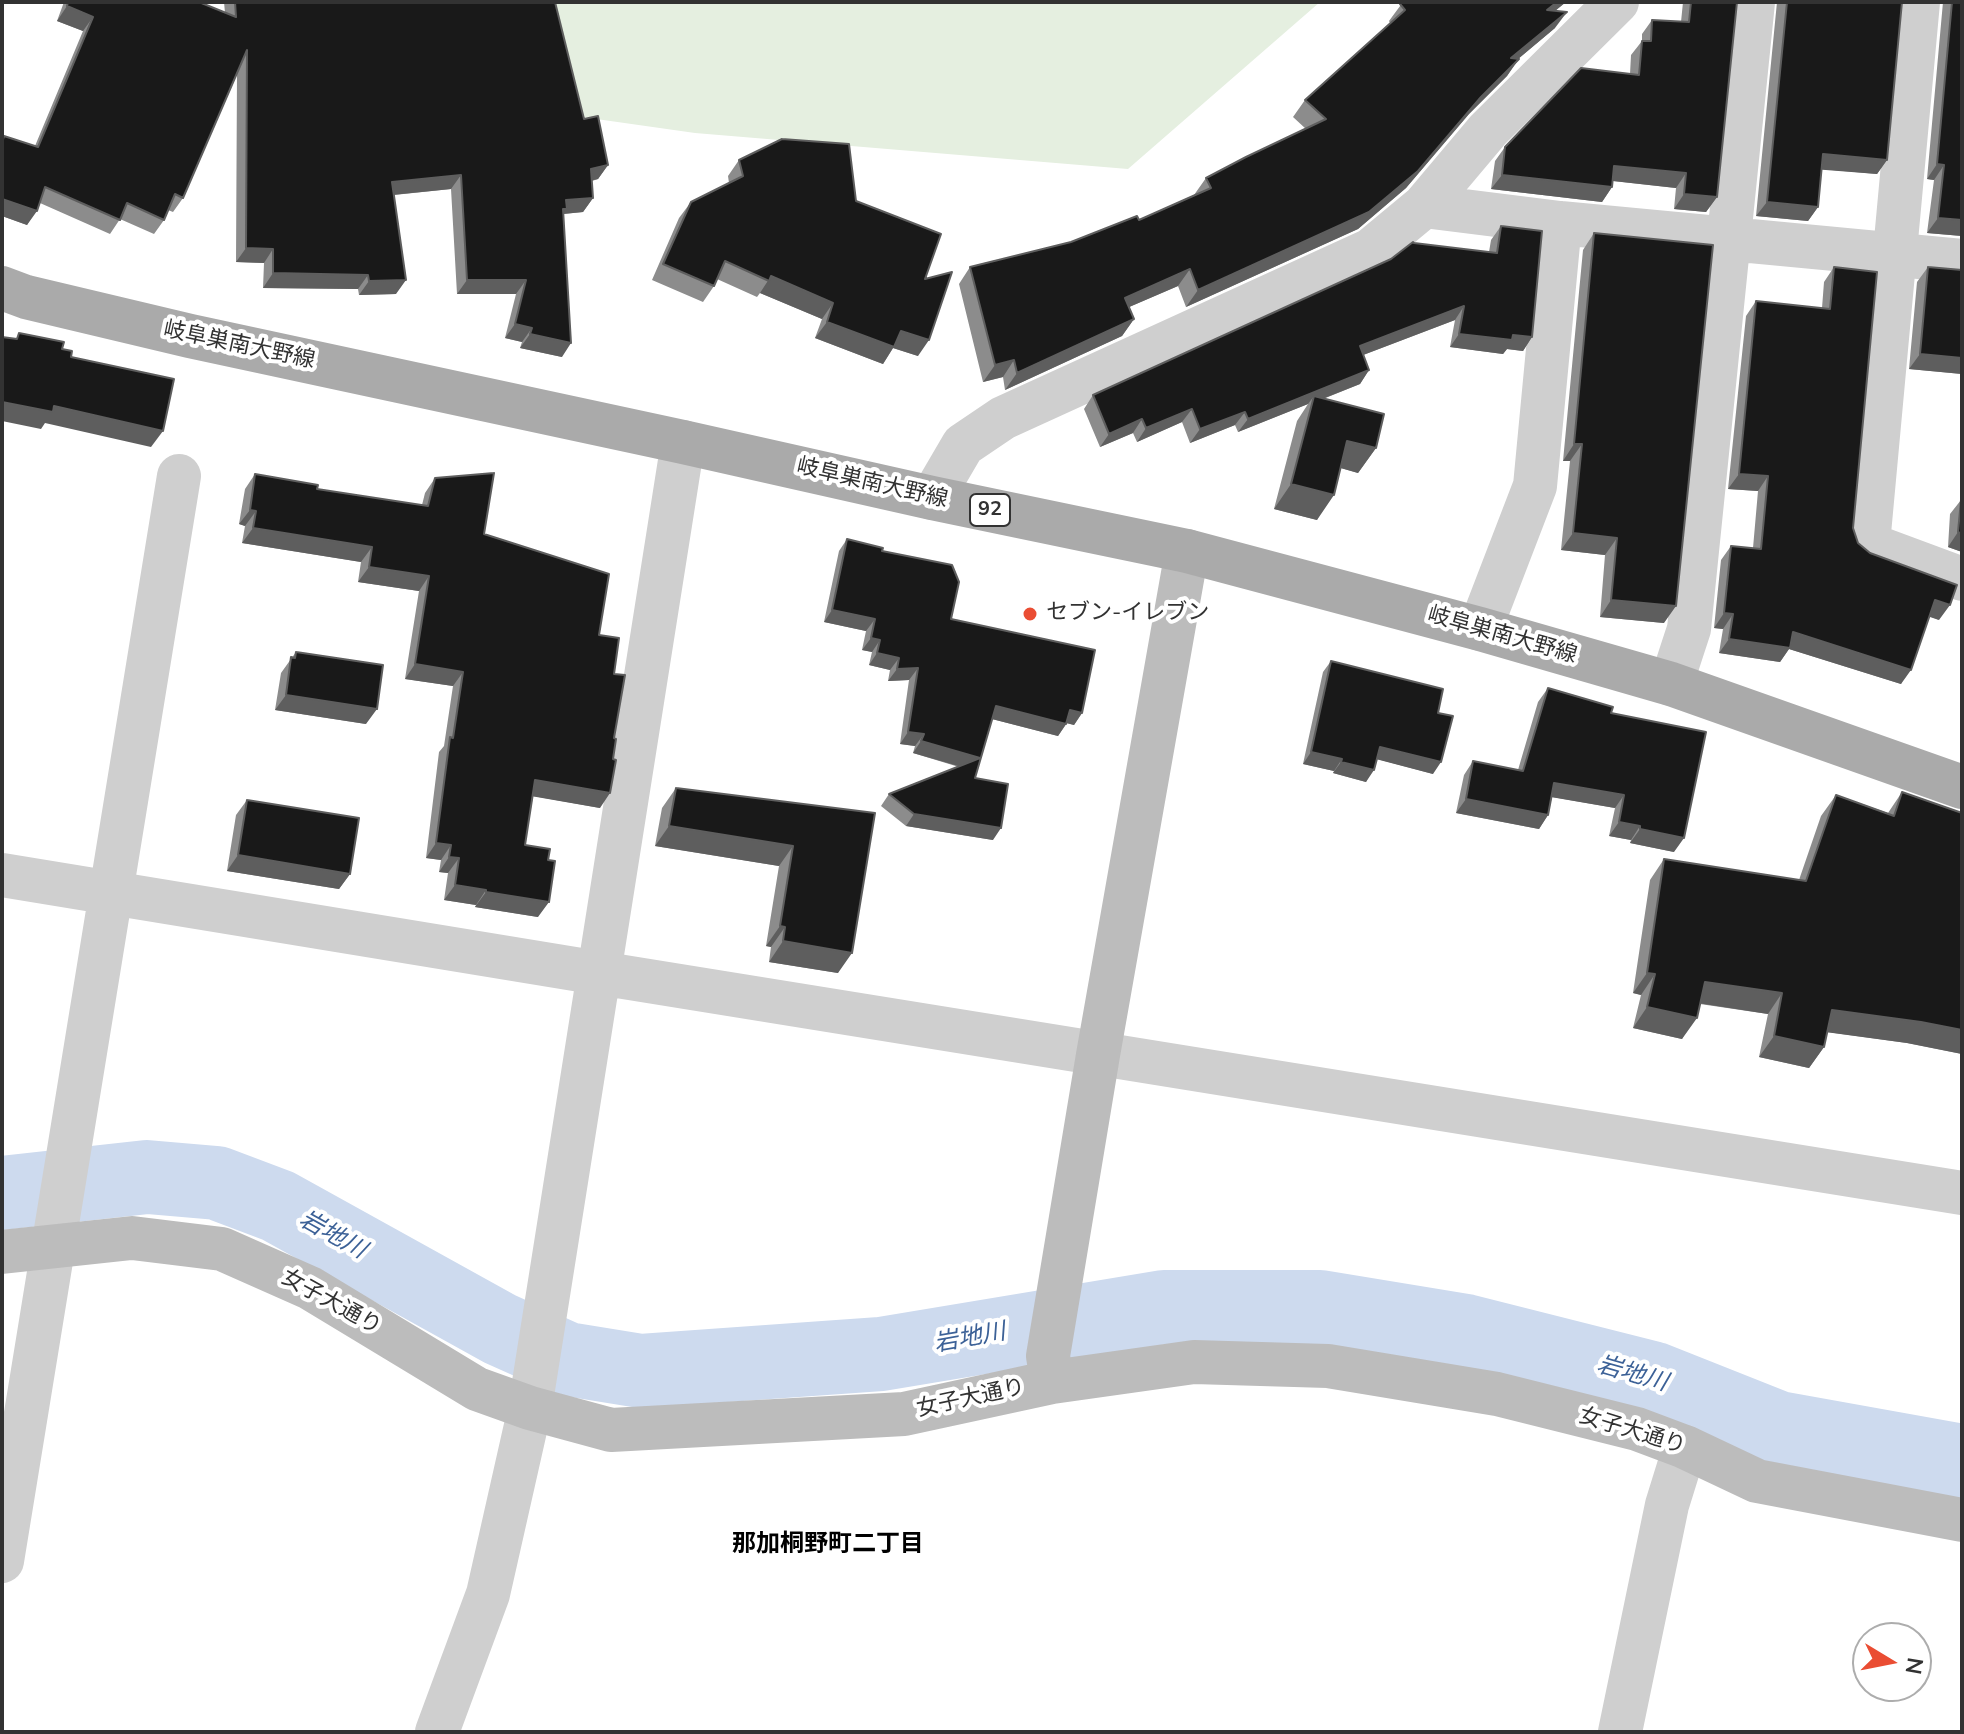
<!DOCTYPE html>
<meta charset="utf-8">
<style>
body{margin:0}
#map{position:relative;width:1964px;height:1734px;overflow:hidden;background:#fff;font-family:"Nunito Sans",sans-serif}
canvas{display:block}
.frame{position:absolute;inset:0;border:4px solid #323232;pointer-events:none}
.north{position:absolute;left:1852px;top:1622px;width:80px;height:80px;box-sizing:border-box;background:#fff;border:2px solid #adadad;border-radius:50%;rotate:100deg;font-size:22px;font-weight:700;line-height:32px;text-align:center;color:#323232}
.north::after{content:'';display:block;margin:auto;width:28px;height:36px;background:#ea4d33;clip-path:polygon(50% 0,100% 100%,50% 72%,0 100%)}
</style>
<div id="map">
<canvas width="1964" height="1734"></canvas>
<div class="frame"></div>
<div class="north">N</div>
</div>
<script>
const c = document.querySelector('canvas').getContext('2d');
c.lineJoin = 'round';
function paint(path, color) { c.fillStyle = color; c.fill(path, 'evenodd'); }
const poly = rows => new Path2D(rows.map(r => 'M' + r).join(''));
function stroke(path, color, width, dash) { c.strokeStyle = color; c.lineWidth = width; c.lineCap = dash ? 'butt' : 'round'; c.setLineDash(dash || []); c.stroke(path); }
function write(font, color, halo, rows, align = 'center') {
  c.font = font + ' "Nunito Sans","Noto Sans JP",sans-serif'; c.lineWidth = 8; c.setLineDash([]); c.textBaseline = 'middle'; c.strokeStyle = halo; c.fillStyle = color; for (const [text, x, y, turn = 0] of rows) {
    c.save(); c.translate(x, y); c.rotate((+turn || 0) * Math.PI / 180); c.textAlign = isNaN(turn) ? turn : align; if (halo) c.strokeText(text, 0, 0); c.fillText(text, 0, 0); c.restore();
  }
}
paint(poly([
 [521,2,1320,2,1128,169,695,133,561,114]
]), '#e5efe0');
stroke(poly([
 [2,1193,147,1177,217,1183,278,1206,500,1329,567,1359,641,1371,881,1354,1164,1307,1320,1307,1466,1331,1652,1378,1778,1428,1962,1461]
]), '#cddaee', 74);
stroke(poly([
 [1918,2,1868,544,1962,579],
 [1424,206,1560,223,1962,261],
 [683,442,599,973,1962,1193],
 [932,498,963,445,1003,418,1371,250,1424,206,1488,130,1617,2],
 [1480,629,1535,486,1560,223],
 [1671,684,1689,629,1753,2],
 [2,875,599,973,530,1408,488,1594,437,1732],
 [2,1561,179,476],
 [1620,1732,1667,1505,1685,1447]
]), '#cfcfcf', 44);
stroke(poly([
 [2,1252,132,1238,222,1249,310,1288,477,1389,530,1408,611,1430,904,1414,1052,1382,1194,1362,1328,1366,1497,1394,1637,1429,1685,1447,1757,1481,1962,1520],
 [1052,1382,1048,1356,1098,1055,1187,551]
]), '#bcbcbc', 44);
stroke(poly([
 [2,288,26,297,190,336,683,442,932,498,1187,551,1480,629,1671,684,1962,787]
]), '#aaa', 44);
paint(poly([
 [64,2,199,2,225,13,224,2,555,2,584,119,608,165,598,179,592,181,593,198,583,212,563,214,562,357,520,348,522,342,505,338,516,294,457,294,451,189,394,195,396,294,359,295,358,289,263,288,264,263,236,262,237,73,183,198,173,212,168,210,164,220,154,234,120,219,110,234,40,203,27,225,2,216,2,139,4,136,35,146,83,31,57,21],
 [1403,2,1566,2,1555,11,1555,28,1518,59,1507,76,1469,114,1406,188,1358,229,1186,307,1178,286,1129,307,1134,319,1122,336,1005,390,1003,377,983,382,959,284,970,267,1071,242,1139,220,1194,195,1206,178,1306,129,1293,117,1305,100,1390,23,1389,21],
 [1683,2,1737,2,1717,197,1706,212,1674,209,1676,188,1613,181,1612,187,1602,202,1491,189,1495,161,1505,147,1630,74,1631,55,1642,41,1642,34,1652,20,1681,22],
 [1777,2,1902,2,1887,160,1877,174,1821,169,1818,207,1808,221,1756,216],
 [1943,2,1962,2,1962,236,1927,233,1934,180,1927,179],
 [739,160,856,201,925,279,918,356,893,348,883,364,815,338,822,319,760,293,757,297,717,279,714,286,703,302,652,280,679,218,691,202,729,183,728,176],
 [1501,226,1532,337,1523,351,1507,349,1503,354,1450,347,1455,320,1363,355,1369,370,1360,384,1323,399,1376,448,1358,473,1341,468,1317,520,1274,509,1297,421,1308,404,1238,432,1235,425,1190,443,1182,422,1137,442,1133,433,1100,447,1084,409,1093,395,1391,259,1414,243,1489,252,1491,240],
 [1594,233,1664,623,1600,617,1605,555,1561,550,1570,461,1563,461,1583,250],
 [1834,267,1853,528,1858,543,1939,620,1929,616,1901,684,1789,649,1780,662,1719,653,1723,629,1714,628,1721,560,1731,546,1753,548,1758,491,1728,489,1746,316,1756,301,1822,308,1824,282],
 [1928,267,1962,374,1909,369,1917,282],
 [255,474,317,489,422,505,425,493,435,478,484,534,599,635,614,674,600,808,533,796,525,845,538,917,475,907,476,905,444,900,448,873,439,872,441,860,426,858,439,752,444,746,453,686,405,679,419,591,358,582,361,562,242,543,245,526,239,524,245,489],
 [1961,500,1962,500,1962,552,1948,547,1950,514],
 [847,539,882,551,951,619,1082,713,1074,725,1067,723,1058,736,992,719,975,778,993,840,906,826,881,806,889,794,959,767,913,753,915,746,900,744,909,680,888,681,890,670,869,665,872,652,862,650,866,631,824,622,839,551],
 [296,652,366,724,275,710,281,673],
 [1331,661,1438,713,1433,774,1377,759,1366,782,1333,773,1334,771,1303,764,1323,672],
 [1548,688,1611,713,1674,852,1630,843,1631,840,1609,836,1615,808,1552,797,1548,815,1539,829,1456,813,1464,775,1473,761,1518,770,1538,702],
 [676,788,875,813,838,973,769,962,771,947,766,946,779,866,655,846,662,808],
 [1902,792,1962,813,1962,1054,1907,1043,1827,1032,1824,1047,1809,1068,1759,1057,1768,1014,1700,1004,1682,1039,1633,1028,1641,995,1633,993,1650,880,1664,859,1799,880,1821,816,1836,795,1888,813],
 [247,800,350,874,339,889,227,871,236,815]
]), '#8c8c8c');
paint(poly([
 [1557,2,1566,2,1535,27,1547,10],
 [67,6,93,17,83,31,57,21],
 [1567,12,1555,28,1499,75,1511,58],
 [1519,59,1507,76,1469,114,1406,188,1358,229,1186,307,1198,290,1481,97],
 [1823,154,1887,160,1877,174,1813,169],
 [1937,164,1944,165,1934,180,1927,179],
 [608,165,598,179,581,183,591,169],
 [1614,166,1686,173,1676,188,1604,180],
 [461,175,451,189,382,196,392,182],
 [1502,175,1612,187,1602,202,1491,189],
 [1684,194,1717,197,1706,212,1674,209],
 [593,198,583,212,563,214,557,223,566,200],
 [2,199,37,211,27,225,2,216],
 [1767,202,1818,207,1808,221,1756,216],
 [1938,218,1962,220,1962,236,1927,233],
 [246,248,273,249,264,263,236,262],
 [1190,269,1178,286,1113,314,1125,298],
 [273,273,368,275,358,289,263,288],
 [771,276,833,303,822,319,760,293],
 [406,280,396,294,359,295,369,281],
 [467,280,526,280,516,294,457,294],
 [1464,306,1455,320,1350,360,1360,346],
 [1134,319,1122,336,1005,390,1017,373],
 [827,322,901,331,929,340,918,356,893,348,883,364,815,338],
 [515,324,532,328,522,342,505,338],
 [530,334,571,343,562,357,520,348],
 [1459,334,1513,335,1532,337,1523,351,1507,349,1503,354,1450,347],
 [1920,354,1962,358,1962,374,1909,369],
 [1014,360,1003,377,983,382,995,365],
 [1369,370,1360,384,1312,403,1314,396,1308,404,1238,432,1248,419],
 [2,402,54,406,163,431,151,447,45,423,41,429,2,421],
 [1192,409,1182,422,1137,442,1146,428],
 [1245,412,1235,425,1190,443,1200,429],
 [1142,419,1133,433,1100,447,1109,434],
 [1347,441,1376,448,1358,473,1330,465],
 [1574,444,1582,444,1570,461,1563,461],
 [1739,474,1768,476,1758,491,1728,489],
 [1291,484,1334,495,1317,520,1274,509],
 [250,510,256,511,245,526,239,524],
 [253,528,372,547,361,562,242,543],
 [1958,532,1962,534,1962,552,1948,547],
 [1573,533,1617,538,1605,555,1561,550],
 [369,567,429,576,419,591,358,582],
 [1611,600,1676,606,1664,623,1600,617],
 [1935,600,1950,605,1939,620,1924,615],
 [832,610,875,619,866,631,824,622],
 [1724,613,1733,614,1723,629,1714,628],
 [1793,632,1911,670,1901,684,1789,649,1780,662,1719,653,1729,639],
 [871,638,880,640,872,652,862,650],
 [877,653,899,658,890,670,869,665],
 [415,664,463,672,453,686,405,679],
 [918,668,909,680,888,681,897,669],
 [286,695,377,709,366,724,275,710],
 [996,706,1066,724,1058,736,988,718],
 [1070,710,1082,713,1074,725,1062,722],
 [908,732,924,734,915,746,900,744],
 [921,741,980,758,972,770,913,753],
 [1380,747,1441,762,1433,774,1372,758],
 [1311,752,1342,759,1334,771,1303,764],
 [1341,762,1374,770,1366,782,1333,773],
 [535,780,610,793,600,808,525,795],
 [1554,783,1624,795,1615,808,1545,796],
 [1466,799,1548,815,1539,829,1456,813],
 [914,814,1001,828,993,840,906,826],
 [1619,822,1640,826,1631,840,1609,836],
 [669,826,793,846,779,866,655,846],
 [1640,829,1684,838,1674,852,1630,843],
 [436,843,451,845,441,860,426,858],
 [238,855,350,874,339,889,227,871],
 [449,857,459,858,448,873,439,872],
 [455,885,486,890,476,905,444,900],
 [486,892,549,902,538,917,475,907],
 [780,926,785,927,771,947,766,946],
 [783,941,852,953,838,973,769,962],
 [1647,973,1655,974,1641,995,1633,993],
 [1705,982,1782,993,1768,1014,1691,1002],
 [1647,1007,1697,1018,1682,1039,1633,1028],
 [1832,1010,1921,1022,1962,1030,1962,1054,1907,1043,1818,1031],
 [1774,1036,1824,1047,1809,1068,1759,1057]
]), '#5e5e5e');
const building = poly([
 [68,2,199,2,236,17,235,2,555,2,584,119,598,116,608,165,591,169,593,198,566,200,567,209,563,209,571,343,530,334,532,328,515,324,526,280,467,280,461,175,392,182,406,280,369,281,368,275,273,273,273,249,246,248,247,50,183,198,175,194,164,220,127,203,120,220,45,187,37,211,2,199,2,143,4,136,38,147,93,17,67,6,68,2],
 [1403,2,1557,2,1547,10,1567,12,1511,58,1519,59,1481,97,1418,171,1369,212,1198,290,1190,269,1125,298,1134,319,1017,373,1014,360,995,365,970,267,1071,242,1137,216,1139,220,1211,188,1206,178,1246,157,1326,119,1305,100,1405,10,1400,4,1403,2],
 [1691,2,1737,2,1717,197,1684,194,1686,173,1614,166,1612,187,1502,175,1505,147,1581,68,1639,75,1642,41,1651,41,1652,20,1689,22,1691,2],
 [1787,2,1902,2,1887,160,1823,154,1818,207,1767,202,1787,2],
 [1952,2,1962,2,1962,220,1938,218,1944,165,1937,164,1952,2],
 [782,139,849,144,856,201,941,234,925,279,952,272,929,340,901,331,894,347,827,322,833,303,771,276,769,281,725,261,714,286,663,264,691,202,743,176,739,160,782,139],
 [1501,226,1542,231,1532,337,1513,335,1512,340,1459,334,1464,306,1360,346,1369,370,1248,419,1245,412,1200,429,1192,409,1146,428,1142,419,1109,434,1093,395,1391,259,1413,242,1414,243,1497,253,1501,226],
 [1594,233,1713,245,1676,606,1611,600,1617,538,1573,533,1582,444,1574,444,1594,233],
 [1834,267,1877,272,1853,528,1858,543,1870,553,1957,585,1950,605,1935,600,1911,670,1793,632,1790,648,1729,639,1733,614,1724,613,1731,546,1761,549,1768,476,1739,474,1756,301,1830,309,1834,267],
 [1928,267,1962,270,1962,358,1920,354,1928,267],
 [19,333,64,342,62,349,72,351,71,357,174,379,163,431,54,406,53,412,2,402,2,337,17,339,19,333],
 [1314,396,1384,414,1376,448,1347,441,1334,495,1291,484,1314,396],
 [494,473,484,534,609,574,599,635,619,638,614,674,625,675,614,738,616,739,613,759,616,760,610,793,535,780,525,845,550,849,548,860,555,861,549,902,486,892,486,890,455,885,459,858,449,857,451,845,436,843,450,737,453,738,463,672,415,664,429,576,369,567,372,547,253,528,256,511,250,510,255,474,318,485,317,489,428,506,435,478,494,473],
 [1961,500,1962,500,1962,534,1958,532,1961,500],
 [847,539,883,548,882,551,952,565,959,582,951,619,1095,650,1082,713,1070,710,1066,724,996,706,975,778,1008,784,1001,828,914,814,889,794,980,758,921,741,924,734,908,732,918,668,897,669,899,658,877,653,880,640,871,638,875,619,832,610,847,539],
 [296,652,383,665,377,709,286,695,291,657,295,658,296,652],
 [1331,661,1443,689,1438,713,1453,716,1441,762,1380,747,1374,770,1341,762,1342,759,1311,752,1331,661],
 [1548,688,1613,707,1611,713,1706,732,1684,838,1640,829,1640,826,1619,822,1624,795,1554,783,1548,815,1466,799,1473,761,1523,771,1548,688],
 [676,788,875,813,852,953,783,941,785,927,780,926,793,846,669,826,676,788],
 [1902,792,1962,813,1962,1030,1921,1022,1832,1010,1824,1047,1774,1036,1782,993,1705,982,1697,1018,1647,1007,1655,974,1647,973,1664,859,1806,881,1836,795,1894,816,1902,792],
 [247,800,359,818,350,874,238,855,247,800]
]);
paint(building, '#191919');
stroke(building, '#5e5e5e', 2);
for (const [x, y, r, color] of [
 [1030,614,8,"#ea4d33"]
]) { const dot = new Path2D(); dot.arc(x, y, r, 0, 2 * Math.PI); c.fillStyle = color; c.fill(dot); stroke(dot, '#fff', 3); }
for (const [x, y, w] of [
 [990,510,40]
]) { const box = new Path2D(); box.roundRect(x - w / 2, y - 16, w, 32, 6); c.fillStyle = '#fff'; c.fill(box); stroke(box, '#323232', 2); }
write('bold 20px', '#323232', null, [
 ["92",990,510]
]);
write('22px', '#323232', '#fff', [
 ["岐阜巣南大野線",239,346,12],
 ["岐阜巣南大野線",872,484,13],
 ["岐阜巣南大野線",1502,636,16],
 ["女子大通り",331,1303,29],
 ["女子大通り",971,1399,-12],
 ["女子大通り",1632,1432,17]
]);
write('22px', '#323232', '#fff', [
 ["セブン-イレブン",1046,614]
], 'left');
write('italic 24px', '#3c6197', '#fff', [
 ["岩地川",332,1236,29],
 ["岩地川",970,1339,-10],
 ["岩地川",1632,1375,16]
]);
write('bold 24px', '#000', '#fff', [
 ["那加桐野町二丁目",828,1545]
]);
</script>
